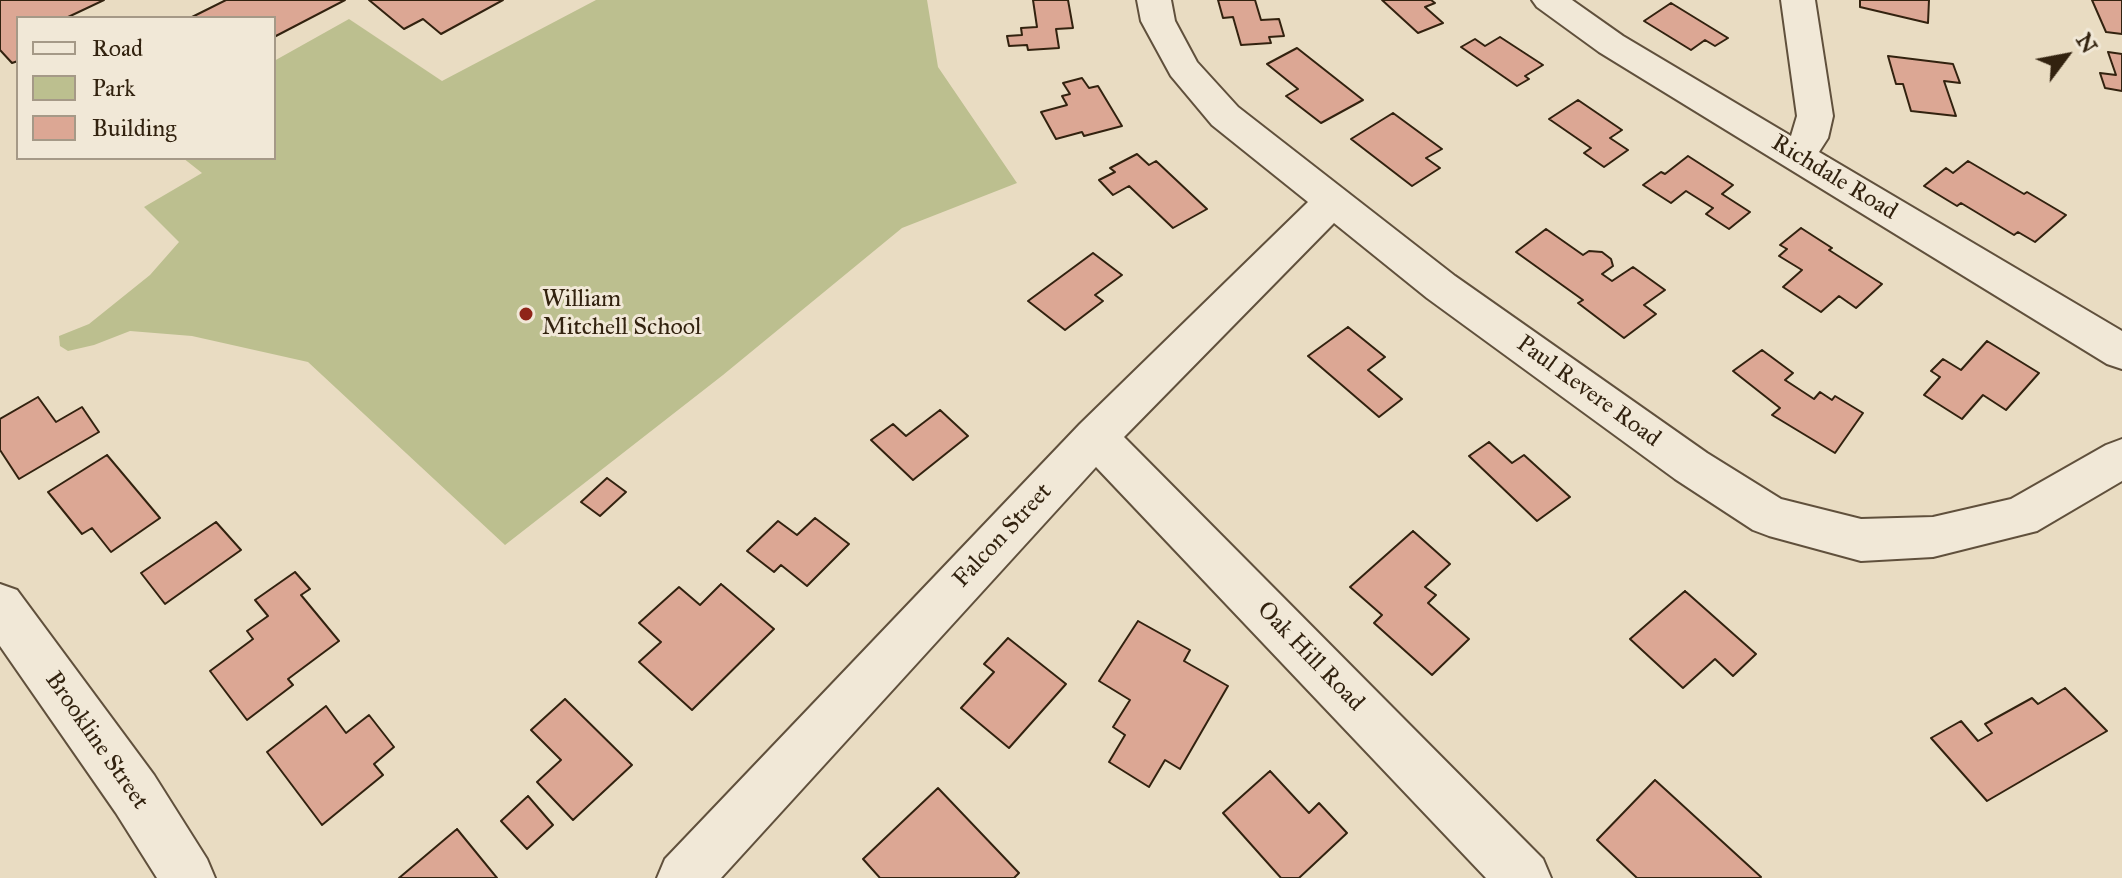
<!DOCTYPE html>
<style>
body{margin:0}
#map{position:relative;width:2122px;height:878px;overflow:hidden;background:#e9dcc2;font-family:"IM FELL Great Primer",serif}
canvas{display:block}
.legend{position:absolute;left:16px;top:16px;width:260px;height:144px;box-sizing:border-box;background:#f1e8d7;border:2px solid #a59987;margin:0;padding:10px 14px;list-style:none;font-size:24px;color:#32220f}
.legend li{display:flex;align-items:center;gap:16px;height:40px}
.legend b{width:40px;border:2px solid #a59987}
.north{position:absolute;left:2026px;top:16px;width:80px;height:80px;-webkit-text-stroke:6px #f1e8d7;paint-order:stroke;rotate:58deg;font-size:22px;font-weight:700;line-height:32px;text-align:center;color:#32220f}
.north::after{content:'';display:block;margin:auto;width:28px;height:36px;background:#32220f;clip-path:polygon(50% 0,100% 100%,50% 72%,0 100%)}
</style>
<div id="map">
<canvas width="2122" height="878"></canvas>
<ul class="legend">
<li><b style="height:10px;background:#f1e8d7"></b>Road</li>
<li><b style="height:22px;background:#bcbf8f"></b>Park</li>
<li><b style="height:22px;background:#dca794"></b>Building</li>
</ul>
<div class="north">N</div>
</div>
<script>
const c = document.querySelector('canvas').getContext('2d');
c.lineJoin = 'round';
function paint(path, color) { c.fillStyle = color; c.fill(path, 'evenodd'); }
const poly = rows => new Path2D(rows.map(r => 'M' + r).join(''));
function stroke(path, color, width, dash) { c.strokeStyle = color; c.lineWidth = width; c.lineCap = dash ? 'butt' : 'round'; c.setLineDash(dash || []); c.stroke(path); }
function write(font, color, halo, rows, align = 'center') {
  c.font = font + ' "IM FELL Great Primer",serif'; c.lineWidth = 6; c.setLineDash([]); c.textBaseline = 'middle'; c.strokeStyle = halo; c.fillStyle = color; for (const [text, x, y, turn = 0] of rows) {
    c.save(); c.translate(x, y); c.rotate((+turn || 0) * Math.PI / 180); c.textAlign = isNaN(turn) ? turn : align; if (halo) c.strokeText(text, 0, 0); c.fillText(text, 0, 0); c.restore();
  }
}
paint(poly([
 [596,0,927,0,938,67,1017,183,902,228,723,375,505,545,308,362,192,336,130,331,94,345,68,351,60,346,59,336,89,324,150,275,179,242,144,207,202,173,183,158,274,158,274,61,349,19,442,81]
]), '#bcbf8f');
const building = poly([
 [0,0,104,0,66,18,18,18,18,61,12,63,0,50,0,0],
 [226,0,345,0,274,37,274,18,190,18,226,0],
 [369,0,503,0,441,34,423,19,404,29,369,0],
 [1033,0,1068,0,1073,28,1056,29,1059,48,1028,50,1027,45,1009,46,1007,36,1022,35,1021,28,1037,27,1033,0],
 [1218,0,1255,0,1261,20,1279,19,1284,36,1269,37,1271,43,1241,45,1233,17,1223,18,1218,0],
 [1382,0,1431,0,1435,3,1425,7,1443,23,1418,33,1382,0],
 [1860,0,1929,0,1928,23,1860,7,1860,0],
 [2092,0,2122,0,2122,34,2106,32,2092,0],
 [1671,3,1728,38,1715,46,1705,40,1691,50,1644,21,1671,3],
 [1500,37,1543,65,1525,76,1529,79,1517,86,1461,47,1475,39,1485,46,1500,37],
 [1297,48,1363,100,1321,123,1286,96,1298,89,1267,64,1297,48],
 [2108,52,2122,54,2122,91,2105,88,2100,73,2116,75,2108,52],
 [1888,56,1953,64,1960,83,1944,81,1956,116,1911,111,1903,84,1896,84,1888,56],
 [1082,78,1089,88,1098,86,1122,126,1084,136,1082,132,1056,139,1041,112,1067,105,1062,96,1070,94,1063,83,1082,78],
 [1578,100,1622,130,1610,138,1628,150,1604,167,1584,153,1591,148,1549,119,1578,100],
 [1393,113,1442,149,1426,158,1440,168,1412,186,1351,139,1393,113],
 [1137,154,1149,165,1156,161,1207,209,1173,228,1129,186,1113,195,1099,180,1115,172,1110,168,1137,154],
 [1688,156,1733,185,1722,194,1750,212,1729,229,1706,214,1713,208,1686,191,1671,203,1643,185,1661,172,1665,174,1688,156],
 [1968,161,2024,194,2027,192,2066,215,2035,242,2018,232,2014,235,1961,203,1957,206,1924,186,1946,168,1953,173,1968,161],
 [1801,228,1832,248,1829,250,1882,284,1856,308,1839,296,1821,312,1783,287,1802,270,1779,256,1787,249,1780,245,1801,228],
 [1546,229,1583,255,1589,251,1602,252,1611,259,1613,266,1602,274,1612,281,1633,267,1665,290,1644,305,1656,314,1624,338,1578,303,1583,300,1516,252,1546,229],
 [1093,253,1122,275,1095,295,1103,301,1065,330,1028,301,1093,253],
 [1348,327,1385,357,1368,370,1402,399,1379,417,1308,356,1348,327],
 [1987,341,2039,373,2006,410,1983,395,1962,419,1924,395,1940,377,1931,371,1943,359,1961,370,1987,341],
 [1762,350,1793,373,1785,380,1814,399,1820,392,1832,400,1835,396,1863,413,1835,453,1772,415,1780,408,1733,371,1762,350],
 [38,397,56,422,82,407,99,432,19,479,0,450,0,419,38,397],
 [940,410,968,436,913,480,871,440,893,424,906,436,940,410],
 [1489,442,1512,463,1524,455,1570,497,1537,521,1469,456,1489,442],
 [107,455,160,518,111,552,92,528,82,534,48,492,107,455],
 [607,478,626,492,600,516,581,502,607,478],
 [815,518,849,544,807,586,781,565,774,572,747,551,778,521,797,535,815,518],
 [216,522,241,550,165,604,141,573,216,522],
 [1413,531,1450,564,1425,587,1436,595,1428,603,1469,639,1432,675,1374,623,1382,615,1350,587,1413,531],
 [295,572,310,589,301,595,339,641,288,679,293,685,247,720,210,671,253,639,247,631,268,616,255,600,295,572],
 [721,584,774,629,692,710,639,662,661,642,639,623,679,587,700,605,721,584],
 [1685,591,1756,654,1733,676,1715,659,1683,688,1630,639,1685,591],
 [1138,621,1190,650,1184,661,1228,686,1180,769,1165,760,1149,787,1109,762,1125,735,1113,727,1130,700,1099,681,1138,621],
 [1008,638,1066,684,1009,748,961,708,994,672,984,664,1008,638],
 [2065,688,2107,731,1987,801,1931,738,1961,721,1978,741,1992,733,1985,724,2032,698,2038,704,2065,688],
 [565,699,632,765,573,820,537,782,561,760,531,730,565,699],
 [326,706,346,733,369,715,394,747,374,764,383,775,322,825,267,752,326,706],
 [1270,771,1309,813,1319,803,1347,833,1299,878,1281,878,1223,813,1270,771],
 [1655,780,1761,877,1760,878,1637,878,1597,840,1655,780],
 [938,788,1019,873,1014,878,880,878,863,859,938,788],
 [528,796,553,825,527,849,501,821,528,796],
 [457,829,497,878,399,878,457,829]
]);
paint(building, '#dca794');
stroke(building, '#32220f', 2);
const minor = poly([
 [1137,0,1171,0,1175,21,1197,62,1238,107,1455,276,1707,453,1781,499,1861,519,1933,517,2011,499,2106,445,2122,439,2122,481,2037,531,1933,557,1861,561,1769,536,1753,530,1675,479,1427,298,1334,223,1124,437,1543,859,1551,878,1486,878,1096,467,721,878,657,878,665,859,1080,424,1308,202,1212,125,1171,76,1141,21,1137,0],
 [1532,0,1572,0,1623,36,1791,136,1797,116,1781,0,1815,0,1833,116,1828,138,1819,152,2122,331,2122,369,2107,364,1599,52,1537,7,1532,0],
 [0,584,17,590,154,775,207,859,215,878,157,878,116,813,0,646,0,584]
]);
stroke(minor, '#60503c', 4);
paint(minor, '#f1e8d7');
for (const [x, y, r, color] of [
 [526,314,8,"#8f2418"]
]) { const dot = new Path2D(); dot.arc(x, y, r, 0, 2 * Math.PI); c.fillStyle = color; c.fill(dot); stroke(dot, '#f1e8d7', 3); }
write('24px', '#32220f', '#f1e8d7', [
 ["Richdale Road",1834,178,31],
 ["Paul Revere Road",1588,392,36],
 ["Falcon Street",1003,536,-47],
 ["Oak Hill Road",1310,657,46],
 ["Brookline Street",96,741,55]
]);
write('24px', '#32220f', '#f1e8d7', [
 ["William",542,300],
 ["Mitchell School",542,328]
], 'left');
</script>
